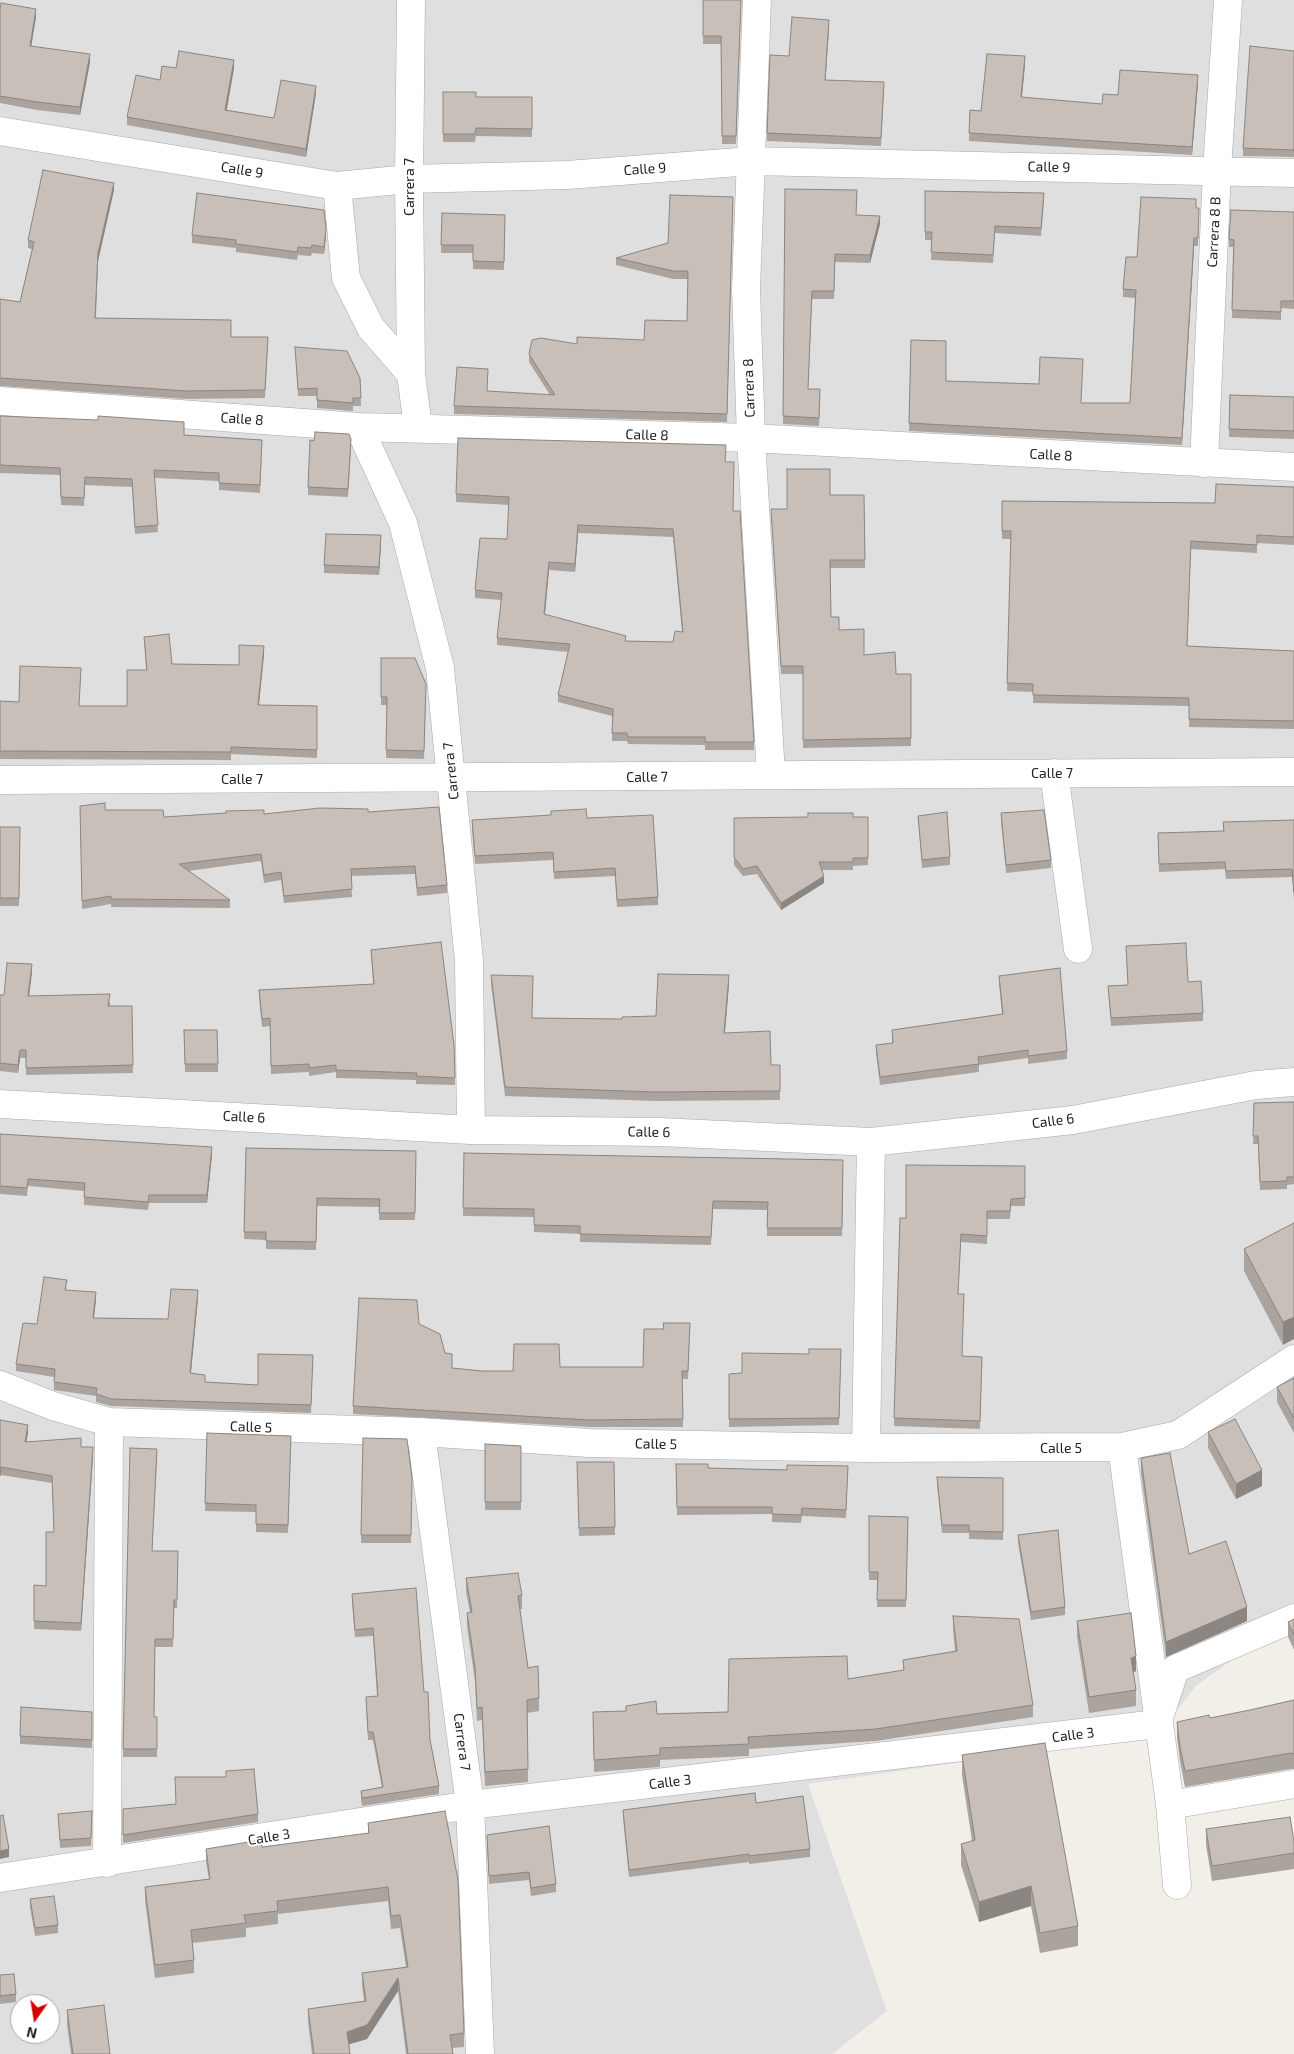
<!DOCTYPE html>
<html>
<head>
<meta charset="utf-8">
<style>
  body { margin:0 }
  #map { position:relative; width:1294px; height:2054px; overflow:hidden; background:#f2efe9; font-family:"Exo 2",sans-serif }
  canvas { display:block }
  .north { position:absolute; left:10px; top:1994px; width:50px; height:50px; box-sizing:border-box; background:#fff; border:1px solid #a7a7a7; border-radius:50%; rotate:193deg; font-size:14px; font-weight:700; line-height:20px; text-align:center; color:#222 }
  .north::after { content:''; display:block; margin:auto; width:18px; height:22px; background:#d40000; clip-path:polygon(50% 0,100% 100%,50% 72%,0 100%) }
</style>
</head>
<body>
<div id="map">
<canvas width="1294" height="2054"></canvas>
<div class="north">N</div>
</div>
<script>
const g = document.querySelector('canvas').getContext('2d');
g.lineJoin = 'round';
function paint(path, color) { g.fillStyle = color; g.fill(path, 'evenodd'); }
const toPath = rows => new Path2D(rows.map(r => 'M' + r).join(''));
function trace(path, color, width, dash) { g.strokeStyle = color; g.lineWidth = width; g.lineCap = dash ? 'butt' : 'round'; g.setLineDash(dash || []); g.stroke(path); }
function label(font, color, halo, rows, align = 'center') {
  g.font = font + ' "Exo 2",sans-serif'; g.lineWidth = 4; g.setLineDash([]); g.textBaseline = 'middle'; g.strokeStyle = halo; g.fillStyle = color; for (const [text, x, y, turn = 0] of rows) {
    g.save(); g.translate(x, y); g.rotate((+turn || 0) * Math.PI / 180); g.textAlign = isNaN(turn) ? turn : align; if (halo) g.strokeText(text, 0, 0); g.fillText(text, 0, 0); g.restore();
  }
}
paint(toPath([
  [0,0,1294,0,1294,1625,1258,1641,1196,1686,1158,1734,808,1784,887,2011,832,2054,0,2054],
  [20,2004,50,2004,50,2034,20,2034]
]), '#e0dfdf');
const minor = toPath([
  [411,0,409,179,411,374,418,427],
  [757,0,746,289,751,438,771,775],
  [0,131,337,186,409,179,567,175,752,161,1294,173],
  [337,186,346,278,371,328,411,374],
  [0,401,359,427,751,438,1294,467],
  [359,427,403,523,440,668,469,961,471,1130],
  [1204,463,1217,170,1228,0],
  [1054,773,1078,949],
  [0,780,1294,772],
  [0,1104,471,1130,660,1132,871,1142,1073,1120,1256,1085,1294,1082],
  [0,1385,53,1406,109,1422,421,1432,589,1443,866,1448,1122,1447,1178,1435,1294,1359],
  [421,1432,470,1805,480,2054],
  [1122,1447,1170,1805,1177,1885],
  [866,1448,871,1142],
  [1170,1805,1294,1784],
  [107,1863,109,1422],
  [0,1878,470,1805,1157,1724,1175,1669,1294,1618]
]);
trace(minor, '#a9a9a9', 29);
trace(minor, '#fff', 28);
paint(toPath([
  [703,0,741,0,736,144,722,144,721,44,703,44],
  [0,11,36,17,31,46,90,62,80,115,37,110,0,103],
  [829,28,825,80,884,90,881,146,767,141,767,133,789,56],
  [1294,51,1294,157,1243,156,1243,148],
  [1025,64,1022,97,1102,104,1118,95,1198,83,1192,155,969,141,970,110,981,111],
  [176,68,234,68,227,110,274,118,316,93,306,157,127,125,127,117,160,80],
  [443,92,476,97,532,97,532,137,476,136,475,142,443,142],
  [785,189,880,224,870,263,835,262,834,299,812,299,808,389,820,397,819,426,783,424],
  [114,190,98,261,96,318,231,337,268,345,265,398,186,399,0,386,0,299,20,302,32,249,28,248,28,240],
  [925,191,1044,201,1041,236,995,233,993,263,931,260,932,240,925,240],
  [733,197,727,422,454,414,454,406,488,391,550,395,529,362,529,354,644,340,687,321,688,279,673,279,616,265,616,258,668,243],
  [1196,208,1199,208,1198,246,1194,246,1182,445,909,431,911,340,946,381,1081,403,1130,403,1135,298,1123,297,1123,289,1137,257],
  [1294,212,1294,309,1281,308,1281,320,1232,318,1233,247,1229,247,1229,239],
  [442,213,505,215,504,270,473,269,473,253,441,253],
  [192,235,326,236,324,254,312,253,311,256,298,255,297,260,236,252,236,248,192,243],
  [295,347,360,378,361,406,353,406,353,411,317,408,317,396,298,396],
  [1230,395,1294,397,1294,439,1229,437],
  [0,416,184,435,262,447,260,493,219,490,219,481,154,478,158,532,135,534,132,487,85,485,84,506,61,505,60,475,0,473],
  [351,447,348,497,308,495,308,487],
  [725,462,733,511,754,742,754,750,705,750,705,745,628,744,627,741,612,741,612,716,558,702,558,695,568,652,497,645,497,638,501,600,475,598,475,590,507,539,509,505,456,502,456,494],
  [578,533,673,537,682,632,673,642,626,641,545,615,549,570,575,572],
  [1294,487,1294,545,1257,543,1257,553,1191,549,1187,646,1294,651,1294,729,1189,727,1189,706,1033,703,1033,692,1007,691,1011,539,1002,539,1002,501,1215,503],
  [830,495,864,495,865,568,830,568,831,617,839,630,864,655,896,674,911,674,911,746,803,748,803,674,781,674,771,509,787,509],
  [381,543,379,575,324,573,324,565],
  [144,637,172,664,239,665,264,654,259,705,317,706,317,758,231,754,231,760,0,759,0,701,80,706,127,706,146,670],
  [381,658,426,684,424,759,386,758,387,705,381,705],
  [80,806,105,810,164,817,368,812,447,885,447,893,417,896,415,874,351,876,352,897,284,903,281,880,264,883,261,861,188,871,230,900,230,908,111,907,111,904,82,909],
  [1001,813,1051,860,1051,868,1006,873,1001,821],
  [918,816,950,857,950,865,922,868],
  [853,817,868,858,868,865,853,866,853,870,822,870,824,883,781,910,757,874,743,876,734,865,734,818],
  [587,818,658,897,658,905,617,907,615,876,554,879,553,860,475,864,472,828,472,820],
  [1294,820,1294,900,1292,877,1226,879,1225,869,1159,872,1158,833,1223,831,1223,822],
  [0,827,20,827,19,906,0,906],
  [1126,946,1188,982,1203,1013,1203,1021,1111,1026,1108,986,1128,985],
  [371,950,454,1045,455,1085,416,1084,416,1080,336,1078,336,1072,309,1076,309,1072,271,1074,270,1026,262,1027,259,998,259,990,373,984],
  [32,972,29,996,110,1002,110,1006,132,1006,133,1073,26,1075,26,1058,20,1058,18,1073,0,1071,0,995,4,995],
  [491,975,532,1018,622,1019,656,1016,729,984,725,1033,771,1065,780,1065,780,1100,657,1101,505,1096,491,984],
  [999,976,1067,1051,1067,1059,1028,1064,1028,1058,979,1065,979,1072,880,1085,876,1053,876,1045,892,1043,892,1030,1002,1014,999,984],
  [184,1030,218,1064,218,1072,185,1072],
  [1294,1102,1294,1184,1287,1185,1287,1189,1260,1190,1258,1144,1253,1144,1254,1103],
  [0,1134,212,1155,207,1203,149,1203,148,1210,84,1205,84,1191,28,1186,27,1196,0,1194],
  [246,1148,416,1151,415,1220,379,1220,379,1207,317,1206,316,1250,266,1249,266,1240,244,1239],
  [464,1153,843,1160,842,1236,767,1236,767,1210,713,1209,711,1245,580,1242,580,1234,534,1232,534,1217,463,1216],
  [1025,1166,1025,1206,1011,1206,1010,1219,987,1219,987,1244,961,1242,958,1294,962,1356,982,1357,980,1429,894,1426,900,1218,906,1218],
  [1294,1223,1283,1345,1244,1271,1244,1249],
  [67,1287,66,1290,96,1300,94,1318,168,1319,198,1298,191,1374,205,1382,258,1385,313,1355,311,1413,111,1406,96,1402,96,1396,54,1390,54,1377,16,1371,16,1364,37,1324],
  [663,1323,690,1323,688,1379,682,1379,683,1427,590,1427,353,1414,353,1406,419,1324,445,1353,452,1368,482,1371,513,1371,560,1367,643,1367,663,1329],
  [841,1349,839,1425,729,1427,729,1374,742,1373,809,1354],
  [1294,1378,1294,1433,1277,1402,1277,1387],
  [0,1420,28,1433,26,1442,81,1447,93,1455,81,1631,34,1629,34,1585,46,1586,54,1532,52,1483,1,1475],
  [1208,1432,1262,1486,1236,1499,1208,1448],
  [207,1433,291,1436,288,1533,256,1532,256,1512,205,1511],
  [363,1438,412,1478,411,1543,361,1543],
  [485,1444,521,1446,521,1510,485,1510],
  [130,1448,157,1457,152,1551,178,1551,177,1608,174,1608,173,1647,155,1647,154,1717,157,1717,157,1757,123,1757],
  [1141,1458,1189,1554,1247,1621,1166,1657,1141,1473],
  [577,1462,614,1462,615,1535,579,1536],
  [676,1464,708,1468,787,1470,848,1466,846,1518,802,1516,801,1523,772,1522,772,1514,677,1515],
  [937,1477,1003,1478,1003,1540,969,1539,969,1533,942,1533,937,1485],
  [869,1516,908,1517,906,1607,877,1607,878,1580,869,1580],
  [1018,1535,1065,1607,1065,1615,1031,1620,1018,1543],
  [466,1578,522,1595,522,1609,520,1609,528,1668,539,1698,539,1711,527,1713,528,1782,485,1786,482,1720,477,1721,475,1681,467,1626,467,1613,470,1612,466,1592],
  [352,1594,424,1692,430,1740,439,1786,439,1794,362,1806,361,1799,361,1791,382,1788,373,1740,368,1740,366,1704,366,1697,377,1696,373,1636,355,1637,352,1602],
  [953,1616,1033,1705,1033,1717,876,1741,749,1749,749,1756,660,1760,660,1767,594,1772,593,1712,657,1714,728,1712,848,1679,903,1670,903,1660,955,1651,953,1628],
  [1294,1619,1294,1650,1288,1637,1288,1622],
  [1077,1621,1136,1671,1133,1673,1136,1690,1136,1706,1089,1713,1077,1637],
  [1294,1700,1294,1769,1291,1769,1185,1787,1180,1762,1177,1738,1177,1722,1210,1718,1250,1710],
  [92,1712,92,1748,20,1744,20,1736],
  [962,1755,1078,1926,1078,1946,1040,1953,1031,1906,979,1922,961,1865,961,1844,972,1841,962,1775],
  [226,1771,258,1814,258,1822,123,1843,123,1809,176,1805,226,1777],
  [756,1803,810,1849,810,1857,749,1864,749,1862,629,1877,623,1818,623,1810],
  [92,1811,91,1846,60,1848,58,1814],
  [368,1823,464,2033,464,2047,452,2048,453,2054,406,2054,398,1991,367,2039,349,2044,350,2054,312,2054,308,2022,308,2009,364,2001,362,1986,362,1973,406,1967,400,1928,391,1929,388,1901,278,1914,278,1924,246,1928,246,1937,192,1943,194,1960,194,1973,155,1978,145,1900,145,1887,209,1879,206,1862,206,1849,262,1847,368,1833],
  [1206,1829,1294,1842,1294,1869,1212,1881,1206,1845],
  [487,1843,556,1884,556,1892,531,1896,529,1880,489,1884],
  [30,1899,58,1925,58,1933,35,1936,30,1907],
  [0,1975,16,1994,16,2002,0,2004],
  [67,2010,110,2054,71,2054,67,2025]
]), '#aba49e');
paint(toPath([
  [36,9,36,17,30,54,30,46],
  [829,20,829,28,825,88,825,80],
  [90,54,90,62,80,115,80,107],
  [1025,56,1025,64,1021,105,1021,97],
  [234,60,234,68,225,118,225,110],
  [1198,75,1198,83,1192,155,1192,147],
  [316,86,316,93,306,157,306,149],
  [114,183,114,190,98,261,95,325,98,253],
  [880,216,880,224,870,263,870,255],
  [326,228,326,236,324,254,324,247],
  [1194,238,1194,246,1182,445,1182,438],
  [578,525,578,533,575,572,575,564],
  [381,535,381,543,379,575,379,567],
  [549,562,549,570,544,622,544,614],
  [264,646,264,654,258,713,258,705],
  [824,876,824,883,781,910,781,903],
  [32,964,32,972,28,1004,28,996],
  [729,975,729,984,724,1042,724,1033],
  [20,1050,20,1058,18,1073,18,1065],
  [212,1147,212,1155,207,1203,207,1195],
  [198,1290,198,1298,190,1381,190,1373],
  [96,1292,96,1300,93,1325,93,1318],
  [1294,1317,1294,1339,1283,1345,1283,1322],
  [28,1425,28,1433,25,1450,25,1442],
  [93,1447,93,1455,81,1631,81,1623],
  [1262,1470,1262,1486,1236,1499,1236,1484],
  [1247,1607,1247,1621,1166,1657,1166,1642],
  [1136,1656,1136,1671,1131,1673,1131,1658],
  [9,1849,9,1857,0,1859,0,1851],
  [1031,1886,1031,1906,979,1922,979,1902],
  [398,1978,398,1991,367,2039,347,2045,347,2032]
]), '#8b8681');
const building = toPath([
  [703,0,741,0,736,136,722,136,721,36,703,36,703,0],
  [1,3,36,9,30,46,90,54,80,107,37,102,0,96,0,11,1,3],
  [792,17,829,20,825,80,884,82,881,138,767,133,770,55,789,56,792,17],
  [1250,46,1294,51,1294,150,1243,148,1250,46],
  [179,51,234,60,225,110,274,118,281,80,316,86,306,149,127,117,136,75,160,80,162,66,176,68,179,51],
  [987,54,1025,56,1021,97,1102,104,1103,94,1118,95,1120,70,1198,75,1192,147,969,133,970,110,981,111,987,54],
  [443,92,476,92,476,97,532,97,532,129,476,128,475,134,443,134,443,92],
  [43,170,114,183,98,253,95,318,231,320,231,337,268,337,265,390,186,391,0,378,0,299,20,302,34,242,28,240,43,170],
  [785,189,857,190,856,215,880,216,870,255,835,254,834,291,812,291,808,389,820,389,819,418,783,416,785,189],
  [925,191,1044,193,1041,228,995,226,993,255,931,252,932,232,925,232,925,191],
  [197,193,324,210,326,228,324,247,312,245,311,248,298,247,297,252,236,244,236,240,192,235,197,193],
  [670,195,733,197,727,414,454,406,457,367,488,369,487,391,555,395,529,354,532,340,541,338,577,344,577,337,644,340,645,320,687,321,688,271,673,271,616,258,668,243,670,195],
  [1141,197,1196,199,1196,208,1199,208,1198,238,1194,238,1182,438,909,423,911,340,946,341,946,381,1039,384,1040,357,1083,359,1081,403,1130,403,1136,290,1123,289,1126,257,1137,257,1141,197],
  [1231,210,1294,212,1294,301,1281,301,1281,312,1232,310,1234,240,1229,239,1231,210],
  [442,213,505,215,504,262,473,261,473,245,441,245,442,213],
  [295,347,347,351,360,378,361,398,353,398,353,403,317,400,317,388,298,389,295,347],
  [1230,395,1294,397,1294,431,1229,429,1230,395],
  [0,416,98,420,98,416,184,422,184,435,262,440,260,485,219,483,219,473,154,470,158,525,135,527,132,479,85,477,84,498,61,497,60,468,0,465,0,416],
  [315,432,349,434,351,439,348,489,308,487,310,440,314,441,315,432],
  [458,438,726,445,725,462,734,462,733,511,740,511,754,742,705,742,705,737,628,737,627,733,612,733,613,709,558,695,570,644,497,638,502,593,475,590,480,538,507,539,509,497,456,494,458,438],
  [578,525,673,529,683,632,675,631,673,642,625,641,626,636,544,614,549,562,575,564,578,525],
  [787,469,830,469,830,495,864,495,865,560,830,560,831,617,839,617,839,630,864,629,864,655,895,652,896,674,911,674,911,738,803,740,803,666,781,666,771,509,787,509,787,469],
  [1216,484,1294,487,1294,537,1257,535,1257,545,1191,541,1187,646,1294,651,1294,721,1189,719,1189,698,1033,695,1033,684,1007,683,1011,531,1002,531,1002,501,1215,503,1216,484],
  [326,534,381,535,379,567,324,565,326,534],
  [169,634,172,664,239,665,239,645,264,646,258,705,317,706,317,750,231,747,231,752,0,751,0,701,19,702,20,666,81,668,79,706,127,706,127,670,147,670,144,637,169,634],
  [381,658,415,658,426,684,424,751,386,750,387,697,381,697,381,658],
  [105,803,105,810,163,810,164,817,226,813,226,811,264,810,264,814,320,808,368,809,368,812,439,807,447,885,417,888,415,866,351,869,352,889,284,896,281,872,264,875,261,854,179,864,230,900,111,899,111,896,82,901,80,806,105,803],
  [586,809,587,818,653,815,658,897,617,900,615,868,554,872,553,852,475,856,472,820,551,815,551,811,586,809],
  [1044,810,1051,860,1006,865,1001,813,1044,810],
  [947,812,950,857,922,860,918,816,947,812],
  [808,813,853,813,853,817,868,817,868,858,853,858,853,862,819,862,824,876,781,903,757,866,743,869,734,857,734,818,808,817,808,813],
  [1294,820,1294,892,1292,869,1226,871,1225,862,1159,864,1158,833,1224,831,1223,822,1294,820],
  [0,827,20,827,19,898,0,898,0,827],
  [441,942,454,1045,455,1078,416,1076,417,1073,336,1070,336,1065,309,1068,309,1064,271,1066,270,1018,262,1019,259,990,374,984,371,950,441,942],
  [1186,943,1188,982,1201,981,1203,1013,1111,1018,1108,986,1128,985,1126,946,1186,943],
  [7,963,32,964,28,996,110,994,108,1006,132,1006,133,1065,26,1068,26,1050,20,1050,18,1065,0,1063,0,995,4,995,7,963],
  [1060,968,1067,1051,1028,1056,1028,1050,978,1057,979,1064,880,1077,876,1045,893,1043,892,1030,1003,1014,999,976,1060,968],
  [658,974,729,975,724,1033,770,1031,771,1065,780,1065,780,1091,657,1092,505,1087,491,975,533,976,532,1018,622,1019,622,1017,656,1016,658,974],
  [184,1030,217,1030,218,1064,185,1064,184,1030],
  [1294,1102,1294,1177,1287,1177,1287,1181,1260,1182,1258,1136,1253,1136,1254,1103,1294,1102],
  [0,1134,212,1147,207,1195,149,1195,148,1202,84,1197,85,1183,28,1179,27,1188,0,1186,0,1134],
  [246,1148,416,1151,415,1213,379,1213,380,1199,317,1198,316,1242,266,1241,266,1232,244,1232,246,1148],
  [464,1153,843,1160,842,1228,767,1228,768,1202,713,1201,711,1237,580,1234,580,1226,534,1225,534,1209,463,1208,464,1153],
  [906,1165,1025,1166,1025,1198,1011,1199,1010,1211,987,1211,987,1236,961,1234,958,1294,964,1294,962,1356,982,1357,980,1421,894,1418,900,1218,906,1218,906,1165],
  [1294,1223,1294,1317,1283,1322,1244,1249,1294,1223],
  [44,1277,67,1280,65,1290,96,1292,93,1318,168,1319,171,1289,198,1290,190,1373,205,1375,205,1382,258,1385,258,1354,313,1355,311,1405,111,1399,96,1394,97,1388,54,1382,55,1369,16,1364,23,1323,37,1324,44,1277],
  [359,1298,417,1300,419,1324,440,1334,445,1353,452,1354,452,1368,482,1371,513,1371,514,1344,559,1344,560,1367,643,1367,644,1329,664,1329,663,1323,690,1323,688,1371,682,1371,683,1419,590,1420,353,1406,359,1298],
  [809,1349,841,1349,839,1418,729,1419,729,1374,742,1373,742,1353,809,1354,809,1349],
  [1294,1378,1294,1418,1277,1387,1294,1378],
  [1235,1419,1262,1470,1236,1484,1208,1432,1235,1419],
  [0,1420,28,1425,25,1442,81,1438,81,1447,93,1447,81,1623,34,1621,34,1585,46,1586,46,1532,54,1532,52,1476,1,1467,0,1476,0,1420],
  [207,1433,291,1436,288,1525,256,1524,256,1505,205,1503,207,1433],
  [363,1438,407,1439,412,1478,411,1535,361,1535,363,1438],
  [485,1444,521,1446,521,1502,485,1502,485,1444],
  [130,1448,157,1449,152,1551,178,1551,177,1600,174,1600,173,1639,155,1639,154,1717,157,1717,157,1749,123,1749,130,1448],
  [1170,1453,1189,1554,1226,1541,1247,1607,1166,1642,1141,1458,1170,1453],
  [577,1462,614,1462,615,1527,579,1528,577,1462],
  [676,1464,708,1464,708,1468,787,1470,787,1465,848,1466,846,1510,802,1508,801,1515,772,1514,772,1507,677,1507,676,1464],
  [937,1477,1003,1478,1003,1532,969,1531,969,1525,942,1525,937,1477],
  [869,1516,908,1517,906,1600,877,1600,878,1572,869,1572,869,1516],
  [1058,1530,1065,1607,1031,1612,1018,1535,1058,1530],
  [518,1573,522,1595,518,1596,528,1668,538,1666,539,1698,527,1700,528,1769,485,1772,482,1707,477,1708,475,1667,467,1613,472,1612,466,1578,518,1573],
  [416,1588,424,1692,428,1692,430,1740,439,1786,362,1798,361,1791,383,1787,373,1732,368,1732,366,1697,378,1696,373,1628,355,1630,352,1594,416,1588],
  [1131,1613,1136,1656,1131,1658,1136,1690,1089,1697,1077,1621,1131,1613],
  [953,1616,1019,1619,1033,1705,876,1729,748,1737,749,1744,660,1748,660,1755,594,1760,593,1712,626,1711,626,1706,656,1701,657,1714,728,1712,729,1659,847,1656,848,1679,904,1670,903,1660,957,1651,953,1616],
  [1294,1619,1294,1635,1288,1622,1294,1619],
  [1294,1700,1294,1754,1291,1753,1185,1771,1180,1747,1177,1722,1209,1715,1210,1718,1250,1710,1294,1700],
  [21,1707,92,1712,92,1740,20,1736,21,1707],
  [1045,1743,1078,1926,1040,1933,1031,1886,979,1902,961,1844,975,1840,962,1755,1045,1743],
  [254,1769,258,1814,123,1835,123,1809,176,1804,175,1777,226,1777,226,1771,254,1769],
  [755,1793,756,1803,803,1796,810,1849,749,1856,749,1854,629,1870,623,1810,755,1793],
  [92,1811,91,1838,60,1840,58,1814,92,1811],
  [445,1811,458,1880,464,2033,450,2035,453,2054,408,2054,398,1978,367,2025,347,2032,350,2054,314,2054,308,2009,366,2001,362,1973,408,1967,400,1915,391,1916,388,1887,277,1901,278,1911,244,1915,246,1923,191,1930,194,1960,155,1965,145,1887,210,1879,206,1849,261,1840,262,1847,369,1833,368,1823,445,1811],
  [3,1815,9,1849,0,1851,0,1816,3,1815],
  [1290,1817,1294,1842,1294,1853,1212,1866,1206,1829,1290,1817],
  [549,1826,556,1884,531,1888,529,1872,489,1876,487,1835,549,1826],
  [54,1896,58,1925,35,1928,30,1899,54,1896],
  [14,1974,16,1994,0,1996,0,1975,14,1974],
  [104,2005,110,2054,73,2054,67,2010,104,2005]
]);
paint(building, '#c7bfb8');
trace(building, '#8b8681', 1);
label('14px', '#222', '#fff', [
  ["Calle 9",1049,167,1],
  ["Calle 9",645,169,-4],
  ["Calle 9",242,170,9],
  ["Carrera 7",409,187,-90],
  ["Carrera 8 B",1214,232,-87],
  ["Carrera 8",749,388,-92],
  ["Calle 8",242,419,4],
  ["Calle 8",647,435,2],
  ["Calle 8",1051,455,3],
  ["Carrera 7",451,771,-96],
  ["Calle 7",1052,773],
  ["Calle 7",647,777,-1],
  ["Calle 7",242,779],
  ["Calle 6",244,1117,3],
  ["Calle 6",1053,1121,-7],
  ["Calle 6",649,1132,1],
  ["Calle 5",251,1427,2],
  ["Calle 5",656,1444,1],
  ["Calle 5",1061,1448],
  ["Calle 3",1073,1735,-7],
  ["Carrera 7",462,1742,83],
  ["Calle 3",670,1782,-7],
  ["Calle 3",269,1837,-9]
]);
</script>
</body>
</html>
